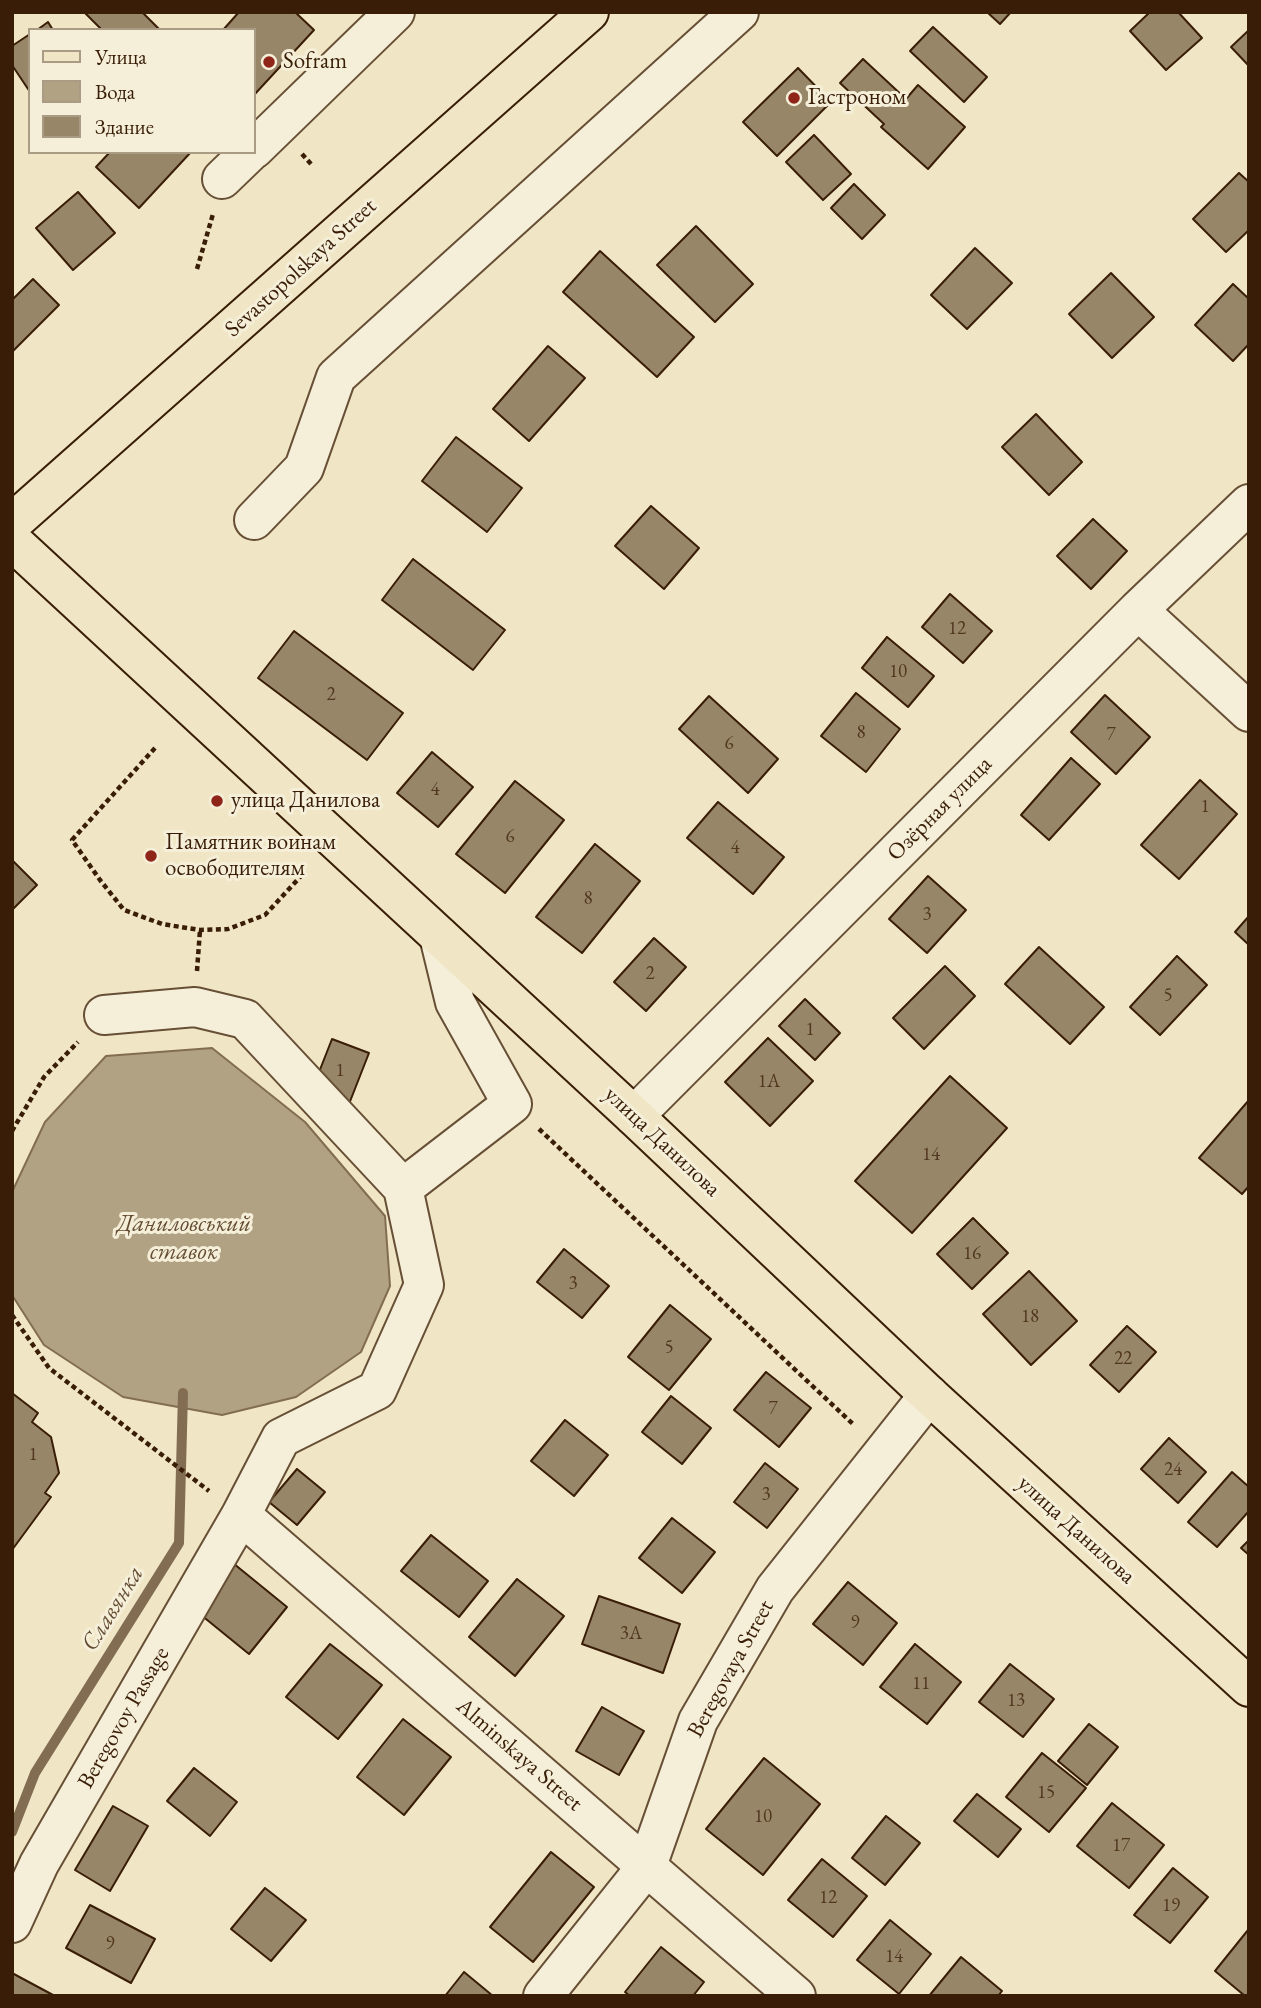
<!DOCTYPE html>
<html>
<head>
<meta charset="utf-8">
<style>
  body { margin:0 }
  #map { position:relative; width:1261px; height:2008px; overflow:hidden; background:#f0e6c5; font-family:"EB Garamond",serif }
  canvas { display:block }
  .frame { position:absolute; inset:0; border:14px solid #391d06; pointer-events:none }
  .legend { position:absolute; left:28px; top:28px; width:228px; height:126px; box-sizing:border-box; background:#f5efd9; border:2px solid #aa9b85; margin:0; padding:9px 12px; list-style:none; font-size:21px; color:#391d06 }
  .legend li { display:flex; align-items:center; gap:14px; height:35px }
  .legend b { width:35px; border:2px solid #aa9b85 }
</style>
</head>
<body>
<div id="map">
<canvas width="1261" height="2008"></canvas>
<div class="frame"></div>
<ul class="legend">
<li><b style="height:9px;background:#f0e6c5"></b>Улица</li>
<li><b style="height:19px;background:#b2a284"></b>Вода</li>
<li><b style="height:19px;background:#988669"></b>Здание</li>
</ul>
</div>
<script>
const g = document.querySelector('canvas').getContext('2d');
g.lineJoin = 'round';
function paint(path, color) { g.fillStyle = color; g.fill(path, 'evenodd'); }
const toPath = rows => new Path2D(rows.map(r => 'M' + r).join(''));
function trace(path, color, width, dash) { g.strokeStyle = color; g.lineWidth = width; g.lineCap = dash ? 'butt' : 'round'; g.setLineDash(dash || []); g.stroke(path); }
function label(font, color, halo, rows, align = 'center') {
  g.font = font + ' "EB Garamond",serif'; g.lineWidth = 6; g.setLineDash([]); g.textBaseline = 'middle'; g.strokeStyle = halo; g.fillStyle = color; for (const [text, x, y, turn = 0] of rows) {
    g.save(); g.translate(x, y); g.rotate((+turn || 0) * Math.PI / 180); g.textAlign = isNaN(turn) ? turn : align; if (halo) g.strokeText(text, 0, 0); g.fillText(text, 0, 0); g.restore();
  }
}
const water = toPath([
  [212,1048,305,1122,385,1216,390,1286,361,1352,296,1397,222,1415,123,1397,44,1345,12,1295,12,1192,45,1122,106,1056,212,1048]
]);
paint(water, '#b2a284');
trace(water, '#826d52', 2);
trace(toPath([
  [12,1832,35,1773,179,1543,183,1393]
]), '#826d52', 10);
const building = toPath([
  [84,12,142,12,160,30,102,30,84,12],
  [239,12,295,12,314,30,254,95,254,30,223,30,239,12],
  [987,12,1011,12,1000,24,987,12],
  [1150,12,1178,12,1202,38,1166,70,1130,31,1150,12],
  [48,22,53,30,37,30,48,22],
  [933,27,987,77,964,102,910,51,933,27],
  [1249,30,1249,66,1231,47,1249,30],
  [30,34,30,92,12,65,12,46,30,34],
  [863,59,906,99,918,85,965,127,928,169,881,127,884,124,840,83,863,59],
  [798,68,831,102,777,156,743,122,798,68],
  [814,135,851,174,823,200,786,162,814,135],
  [110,152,191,152,139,208,96,167,110,152],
  [1239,173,1249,182,1249,230,1226,252,1193,219,1239,173],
  [854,184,885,215,862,239,831,208,854,184],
  [78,192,115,233,73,270,36,228,78,192],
  [696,226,753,284,715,322,657,265,696,226],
  [975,248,1012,283,967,329,931,295,975,248],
  [600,251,694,337,657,377,563,292,600,251],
  [1111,273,1154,317,1112,358,1069,314,1111,273],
  [33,279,59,305,12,352,12,300,33,279],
  [1233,284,1249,299,1249,344,1233,361,1195,325,1233,284],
  [548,346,585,378,529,441,493,409,548,346],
  [1036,414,1082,462,1049,495,1002,447,1036,414],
  [456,437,522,488,487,532,422,481,456,437],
  [651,506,699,548,664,589,615,546,651,506],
  [1093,519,1127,551,1091,589,1057,556,1093,519],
  [413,559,505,630,473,670,382,600,413,559],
  [950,594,992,631,963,663,922,627,950,594],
  [294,631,403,713,367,760,258,678,294,631],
  [887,637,934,676,908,707,862,668,887,637],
  [856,693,900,729,866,772,821,736,856,693],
  [1105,695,1150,737,1116,774,1071,732,1105,695],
  [709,696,778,759,748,793,679,729,709,696],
  [432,752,473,787,438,827,397,793,432,752],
  [1071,758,1100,784,1049,840,1021,815,1071,758],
  [1200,780,1237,814,1179,879,1141,845,1200,780],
  [515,781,564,820,505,893,456,854,515,781],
  [718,802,784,857,753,894,687,838,718,802],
  [595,844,640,881,582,953,536,917,595,844],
  [12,860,37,885,12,910,12,860],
  [928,876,966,910,927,953,889,919,928,876],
  [1249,916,1249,945,1235,932,1249,916],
  [654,938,686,967,646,1011,614,982,654,938],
  [1039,947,1104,1007,1070,1044,1005,984,1039,947],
  [1177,956,1207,985,1160,1035,1130,1007,1177,956],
  [945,966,975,996,924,1049,893,1018,945,966],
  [805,999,840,1033,815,1060,779,1026,805,999],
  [768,1038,813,1081,770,1126,725,1082,768,1038],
  [332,1039,369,1053,349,1104,312,1090,332,1039],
  [950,1076,1007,1128,912,1233,855,1181,950,1076],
  [1249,1100,1249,1186,1242,1194,1199,1158,1249,1100],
  [973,1218,1008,1253,972,1289,937,1254,973,1218],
  [564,1249,609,1286,582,1318,537,1282,564,1249],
  [1029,1271,1077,1321,1031,1365,983,1314,1029,1271],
  [670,1305,711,1339,669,1390,628,1357,670,1305],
  [1127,1326,1156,1352,1119,1392,1090,1365,1127,1326],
  [766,1372,811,1408,779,1447,734,1410,766,1372],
  [12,1393,38,1413,32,1422,51,1437,59,1473,45,1493,51,1497,12,1550,12,1393],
  [671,1396,711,1428,682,1464,642,1432,671,1396],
  [565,1420,608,1455,574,1496,531,1461,565,1420],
  [1169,1438,1206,1472,1178,1503,1141,1469,1169,1438],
  [765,1463,798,1489,767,1528,734,1502,765,1463],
  [297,1469,325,1492,297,1525,269,1502,297,1469],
  [1232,1472,1249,1487,1249,1511,1217,1547,1188,1522,1232,1472],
  [672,1518,715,1552,682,1593,639,1558,672,1518],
  [431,1535,488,1581,459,1617,401,1571,431,1535],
  [1249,1540,1249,1555,1241,1548,1249,1540],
  [228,1559,287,1607,249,1654,190,1606,228,1559],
  [517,1579,564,1616,515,1676,469,1637,517,1579],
  [848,1582,897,1623,863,1665,813,1624,848,1582],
  [599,1596,680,1624,663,1673,582,1644,599,1596],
  [330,1644,382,1685,338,1739,286,1697,330,1644],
  [915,1644,961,1682,927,1724,880,1687,915,1644],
  [1010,1664,1054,1699,1023,1737,979,1702,1010,1664],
  [602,1707,644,1731,619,1775,576,1751,602,1707],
  [403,1719,451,1757,404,1815,357,1777,403,1719],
  [1089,1724,1118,1747,1087,1785,1058,1761,1089,1724],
  [1042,1753,1086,1788,1049,1832,1006,1797,1042,1753],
  [764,1758,820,1804,763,1875,706,1829,764,1758],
  [194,1768,237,1802,210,1836,167,1801,194,1768],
  [977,1794,1021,1829,998,1857,954,1821,977,1794],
  [1112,1803,1164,1845,1129,1888,1077,1846,1112,1803],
  [113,1806,148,1826,110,1891,75,1870,113,1806],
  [886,1816,920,1843,885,1885,852,1858,886,1816],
  [551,1852,594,1887,533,1962,490,1927,551,1852],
  [822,1859,867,1896,833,1937,788,1900,822,1859],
  [1173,1868,1208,1897,1170,1943,1134,1915,1173,1868],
  [265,1888,306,1920,271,1961,231,1929,265,1888],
  [90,1905,155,1939,131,1983,66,1948,90,1905],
  [890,1920,931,1954,899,1994,857,1960,890,1920],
  [1248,1930,1249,1996,1245,1996,1215,1971,1248,1930],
  [661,1947,704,1982,693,1996,630,1996,625,1992,661,1947],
  [961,1957,1002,1991,998,1996,929,1996,961,1957],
  [464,1972,493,1996,445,1996,464,1972],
  [12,1973,53,1995,53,1996,12,1996,12,1973]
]);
paint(building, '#988669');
trace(building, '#391d06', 2);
const minor = toPath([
  [254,149,395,12],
  [222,179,250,152],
  [254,520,304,468,336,377,739,12],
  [1138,610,1249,712],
  [104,1015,195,1007,245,1019,403,1188,512,1104,455,1002,439,936],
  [634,1116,1138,610,1249,504],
  [241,1515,796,1996],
  [12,1923,39,1864,241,1515,281,1438,377,1390,424,1285,403,1188],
  [543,1996,647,1866,698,1721,775,1589,929,1395]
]);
const major = toPath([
  [12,523,589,12],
  [12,541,634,1116,929,1395,1249,1687]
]);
trace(minor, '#674f36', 42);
trace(major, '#391d06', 42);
trace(toPath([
  [302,154,311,164],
  [197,269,213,214],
  [155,748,72,840,100,880,124,910,162,924,200,930,228,929,265,915,302,875],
  [197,971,200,930],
  [539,1129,854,1425],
  [12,1131,44,1077,78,1042],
  [12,1315,49,1368,209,1491]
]), '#391d06', 4.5, [5, 3.5]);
trace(minor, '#f5efd9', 38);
trace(major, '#f0e6c5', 38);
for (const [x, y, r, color] of [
  [269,62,7,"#8f2418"],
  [794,98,7,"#8f2418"],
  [217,801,7,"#8f2418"],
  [151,856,7,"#8f2418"]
]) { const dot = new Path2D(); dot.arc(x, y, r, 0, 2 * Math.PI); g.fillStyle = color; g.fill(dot); trace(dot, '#f5efd9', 2.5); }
label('19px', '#51371f', null, [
  ["12",957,629],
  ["10",898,672],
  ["2",331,695],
  ["8",861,733],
  ["7",1111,735],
  ["6",729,744],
  ["4",435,790],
  ["1",1205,807],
  ["6",510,837],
  ["4",735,848],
  ["8",588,899],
  ["3",927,915],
  ["2",650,974],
  ["5",1168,996],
  ["1",810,1030],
  ["1",340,1071],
  ["1А",769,1082],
  ["14",931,1155],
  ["16",972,1254],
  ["3",573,1284],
  ["18",1030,1317],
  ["5",669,1348],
  ["22",1123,1359],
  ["7",773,1409],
  ["1",33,1455],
  ["24",1173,1470],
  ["3",766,1495],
  ["9",855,1623],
  ["3А",631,1634],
  ["11",921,1684],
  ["13",1016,1701],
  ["15",1046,1793],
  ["10",763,1817],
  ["17",1121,1846],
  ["12",828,1898],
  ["19",1171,1906],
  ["9",110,1944],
  ["14",894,1957]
]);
label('23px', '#391d06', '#f5efd9', [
  ["Sofram",283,62],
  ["Гастроном",808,98],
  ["улица Данилова",231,801],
  ["Памятник воинам",165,843],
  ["освободителям",165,869]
], 'left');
label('23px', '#391d06', '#f5efd9', [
  ["Sevastopolskaya Street",301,268,-42],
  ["Озёрная улица",940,809,-45],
  ["улица Данилова",662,1142,43],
  ["улица Данилова",1076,1530,42],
  ["Beregovaya Street",731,1669,-61],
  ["Beregovoy Passage",124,1718,-60],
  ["Alminskaya Street",519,1755,41]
]);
label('italic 24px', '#634c32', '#f5efd9', [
  ["Даниловський",184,1224],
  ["ставок",184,1252],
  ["Славянка",113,1609,-58]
]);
</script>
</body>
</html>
